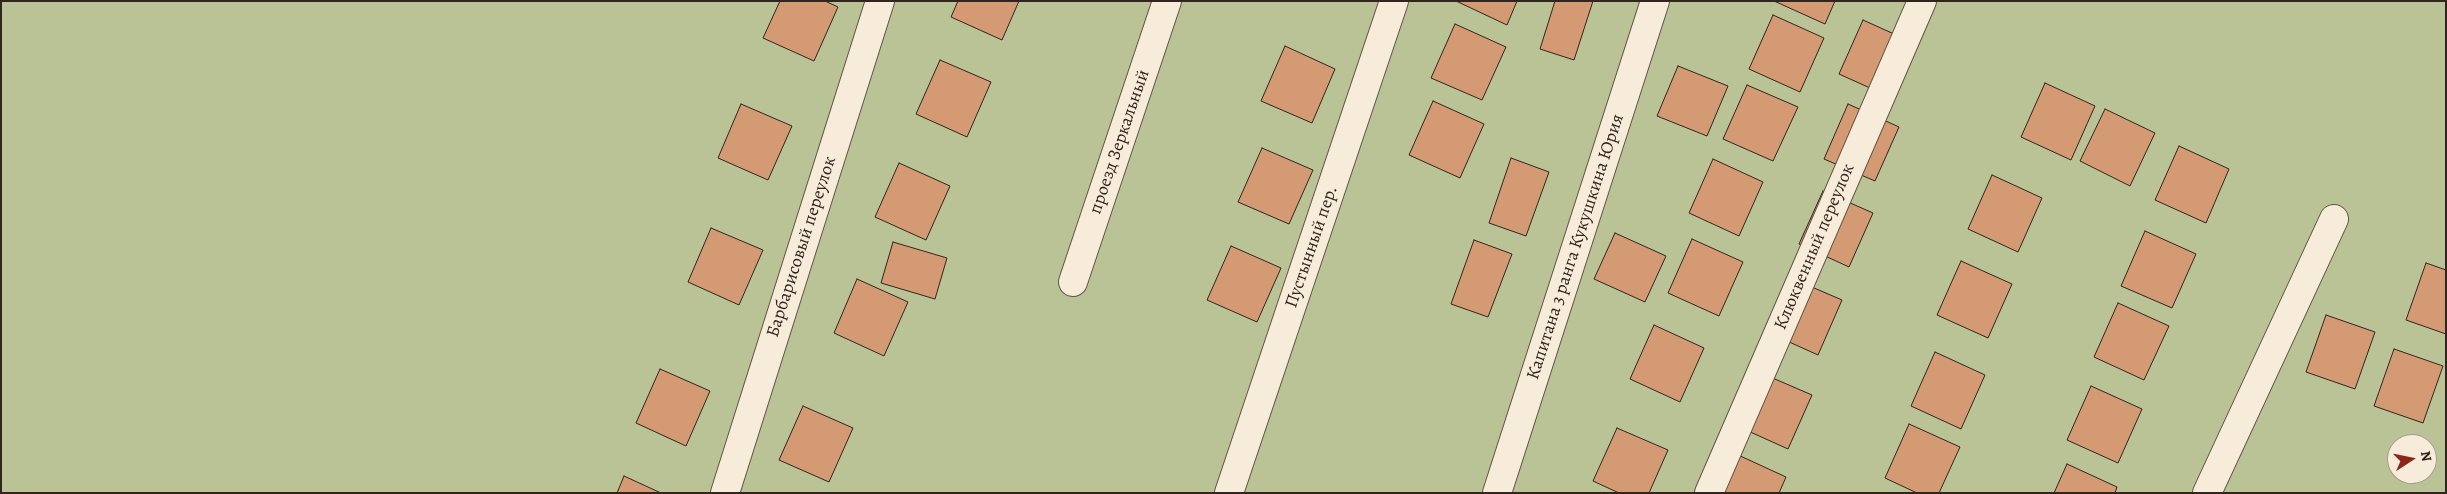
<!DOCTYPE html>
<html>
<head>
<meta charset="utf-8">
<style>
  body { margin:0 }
  #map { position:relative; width:2447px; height:494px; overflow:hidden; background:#f3e1c4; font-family:Alegreya,serif }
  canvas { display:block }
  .frame { position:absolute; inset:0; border:2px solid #32251e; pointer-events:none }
  .north { position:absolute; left:2387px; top:434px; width:50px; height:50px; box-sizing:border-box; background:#f7ecd9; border:1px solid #a89c8e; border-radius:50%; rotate:79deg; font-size:14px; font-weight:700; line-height:20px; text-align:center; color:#32251e }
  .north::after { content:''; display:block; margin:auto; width:18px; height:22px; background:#8f2418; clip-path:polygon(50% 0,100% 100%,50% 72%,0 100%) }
</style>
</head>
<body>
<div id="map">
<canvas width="2447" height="494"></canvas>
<div class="frame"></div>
<div class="north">N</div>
</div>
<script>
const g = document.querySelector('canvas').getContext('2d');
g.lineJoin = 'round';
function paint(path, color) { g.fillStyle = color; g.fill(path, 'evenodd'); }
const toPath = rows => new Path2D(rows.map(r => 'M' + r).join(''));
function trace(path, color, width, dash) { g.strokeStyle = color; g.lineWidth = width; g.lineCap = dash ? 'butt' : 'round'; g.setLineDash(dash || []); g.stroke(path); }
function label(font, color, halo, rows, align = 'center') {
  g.font = font + ' Alegreya,serif'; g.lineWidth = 4; g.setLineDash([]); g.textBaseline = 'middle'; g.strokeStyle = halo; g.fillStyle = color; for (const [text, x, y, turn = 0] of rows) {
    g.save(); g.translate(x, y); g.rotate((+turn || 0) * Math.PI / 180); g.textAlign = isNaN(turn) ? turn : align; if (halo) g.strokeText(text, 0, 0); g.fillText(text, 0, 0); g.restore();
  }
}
paint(toPath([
  [1,1,2446,1,2446,493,1,493],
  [2397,444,2427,444,2427,474,2397,474]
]), '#b9c395');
const building = toPath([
  [780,1,825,1,838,7,814,61,763,38,780,1],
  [958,1,1019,1,1002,40,951,17,958,1],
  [1456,1,1517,1,1507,25,1456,1],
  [1555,1,1593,1,1574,60,1540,49,1555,1],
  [1774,1,1835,1,1825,24,1774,1],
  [1773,15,1824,38,1800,92,1749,69,1773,15],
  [1863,20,1914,43,1890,97,1839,74,1863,20],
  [1455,24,1506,47,1482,100,1431,78,1455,24],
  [1285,46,1335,69,1312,123,1261,101,1285,46],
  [940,60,991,82,967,137,916,114,940,60],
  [1678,66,1728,86,1707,136,1657,116,1678,66],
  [2045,83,2095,106,2071,160,2021,137,2045,83],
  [1747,85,1798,107,1773,161,1723,139,1747,85],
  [1433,101,1484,124,1460,178,1409,155,1433,101],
  [741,104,792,126,768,180,718,158,741,104],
  [1848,104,1899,127,1875,181,1824,159,1848,104],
  [2105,109,2155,133,2130,186,2080,161,2105,109],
  [2179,146,2229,169,2206,223,2155,200,2179,146],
  [1262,148,1313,170,1289,224,1238,202,1262,148],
  [1511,158,1549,172,1526,236,1489,223,1511,158],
  [1713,159,1763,182,1739,236,1689,213,1713,159],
  [899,163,950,186,926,240,875,217,899,163],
  [1992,175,2042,198,2018,252,1968,229,1992,175],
  [1823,191,1873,213,1849,267,1799,244,1823,191],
  [711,228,763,250,739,305,688,282,711,228],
  [2145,231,2196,254,2172,308,2121,286,2145,231],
  [1615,233,1666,256,1645,302,1594,279,1615,233],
  [1692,239,1743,262,1719,316,1668,293,1692,239],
  [1474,240,1512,254,1488,317,1451,304,1474,240],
  [893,242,947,258,935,299,881,283,893,242],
  [1231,246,1281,268,1257,322,1207,300,1231,246],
  [1961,261,2012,284,1988,338,1937,315,1961,261],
  [2426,263,2446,270,2446,334,2406,320,2426,263],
  [1791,278,1842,300,1818,355,1767,332,1791,278],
  [857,279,908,302,884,356,834,333,857,279],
  [2118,303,2169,326,2144,380,2094,357,2118,303],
  [2326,315,2375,332,2355,389,2306,372,2326,315],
  [1654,325,1704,348,1680,402,1630,379,1654,325],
  [2394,349,2443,366,2423,423,2374,406,2394,349],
  [1935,352,1985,375,1961,429,1911,406,1935,352],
  [660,369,710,391,686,446,636,423,660,369],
  [1761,373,1812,395,1788,449,1737,426,1761,373],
  [2091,386,2142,409,2118,463,2067,440,2091,386],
  [803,406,853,428,829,482,779,460,803,406],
  [1909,424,1960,447,1939,493,1917,493,1885,478,1909,424],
  [1617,428,1668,450,1649,493,1619,493,1593,481,1617,428],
  [1736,454,1786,477,1779,493,1718,493,1736,454],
  [2067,464,2117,487,2115,493,2054,493,2067,464],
  [624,476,661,493,617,493,624,476]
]);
paint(building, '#d39a74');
trace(building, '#32251e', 1);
const street = toPath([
  [1073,282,1167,1],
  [725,493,880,1],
  [1229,493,1394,1],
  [1497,493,1655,1],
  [1709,493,1922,1],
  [2207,493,2334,219]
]);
trace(street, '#625448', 30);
trace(street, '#f7ecd9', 28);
label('18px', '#32251e', '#f7ecd9', [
  ["проезд Зеркальный",1120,142,-71],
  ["Барбарисовый переулок",802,247,-72],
  ["Пустынный пер.",1312,247,-71],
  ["Капитана 3 ранга Кукушкина Юрия",1576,247,-72],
  ["Клюквенный переулок",1815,247,-67]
]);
</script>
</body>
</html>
